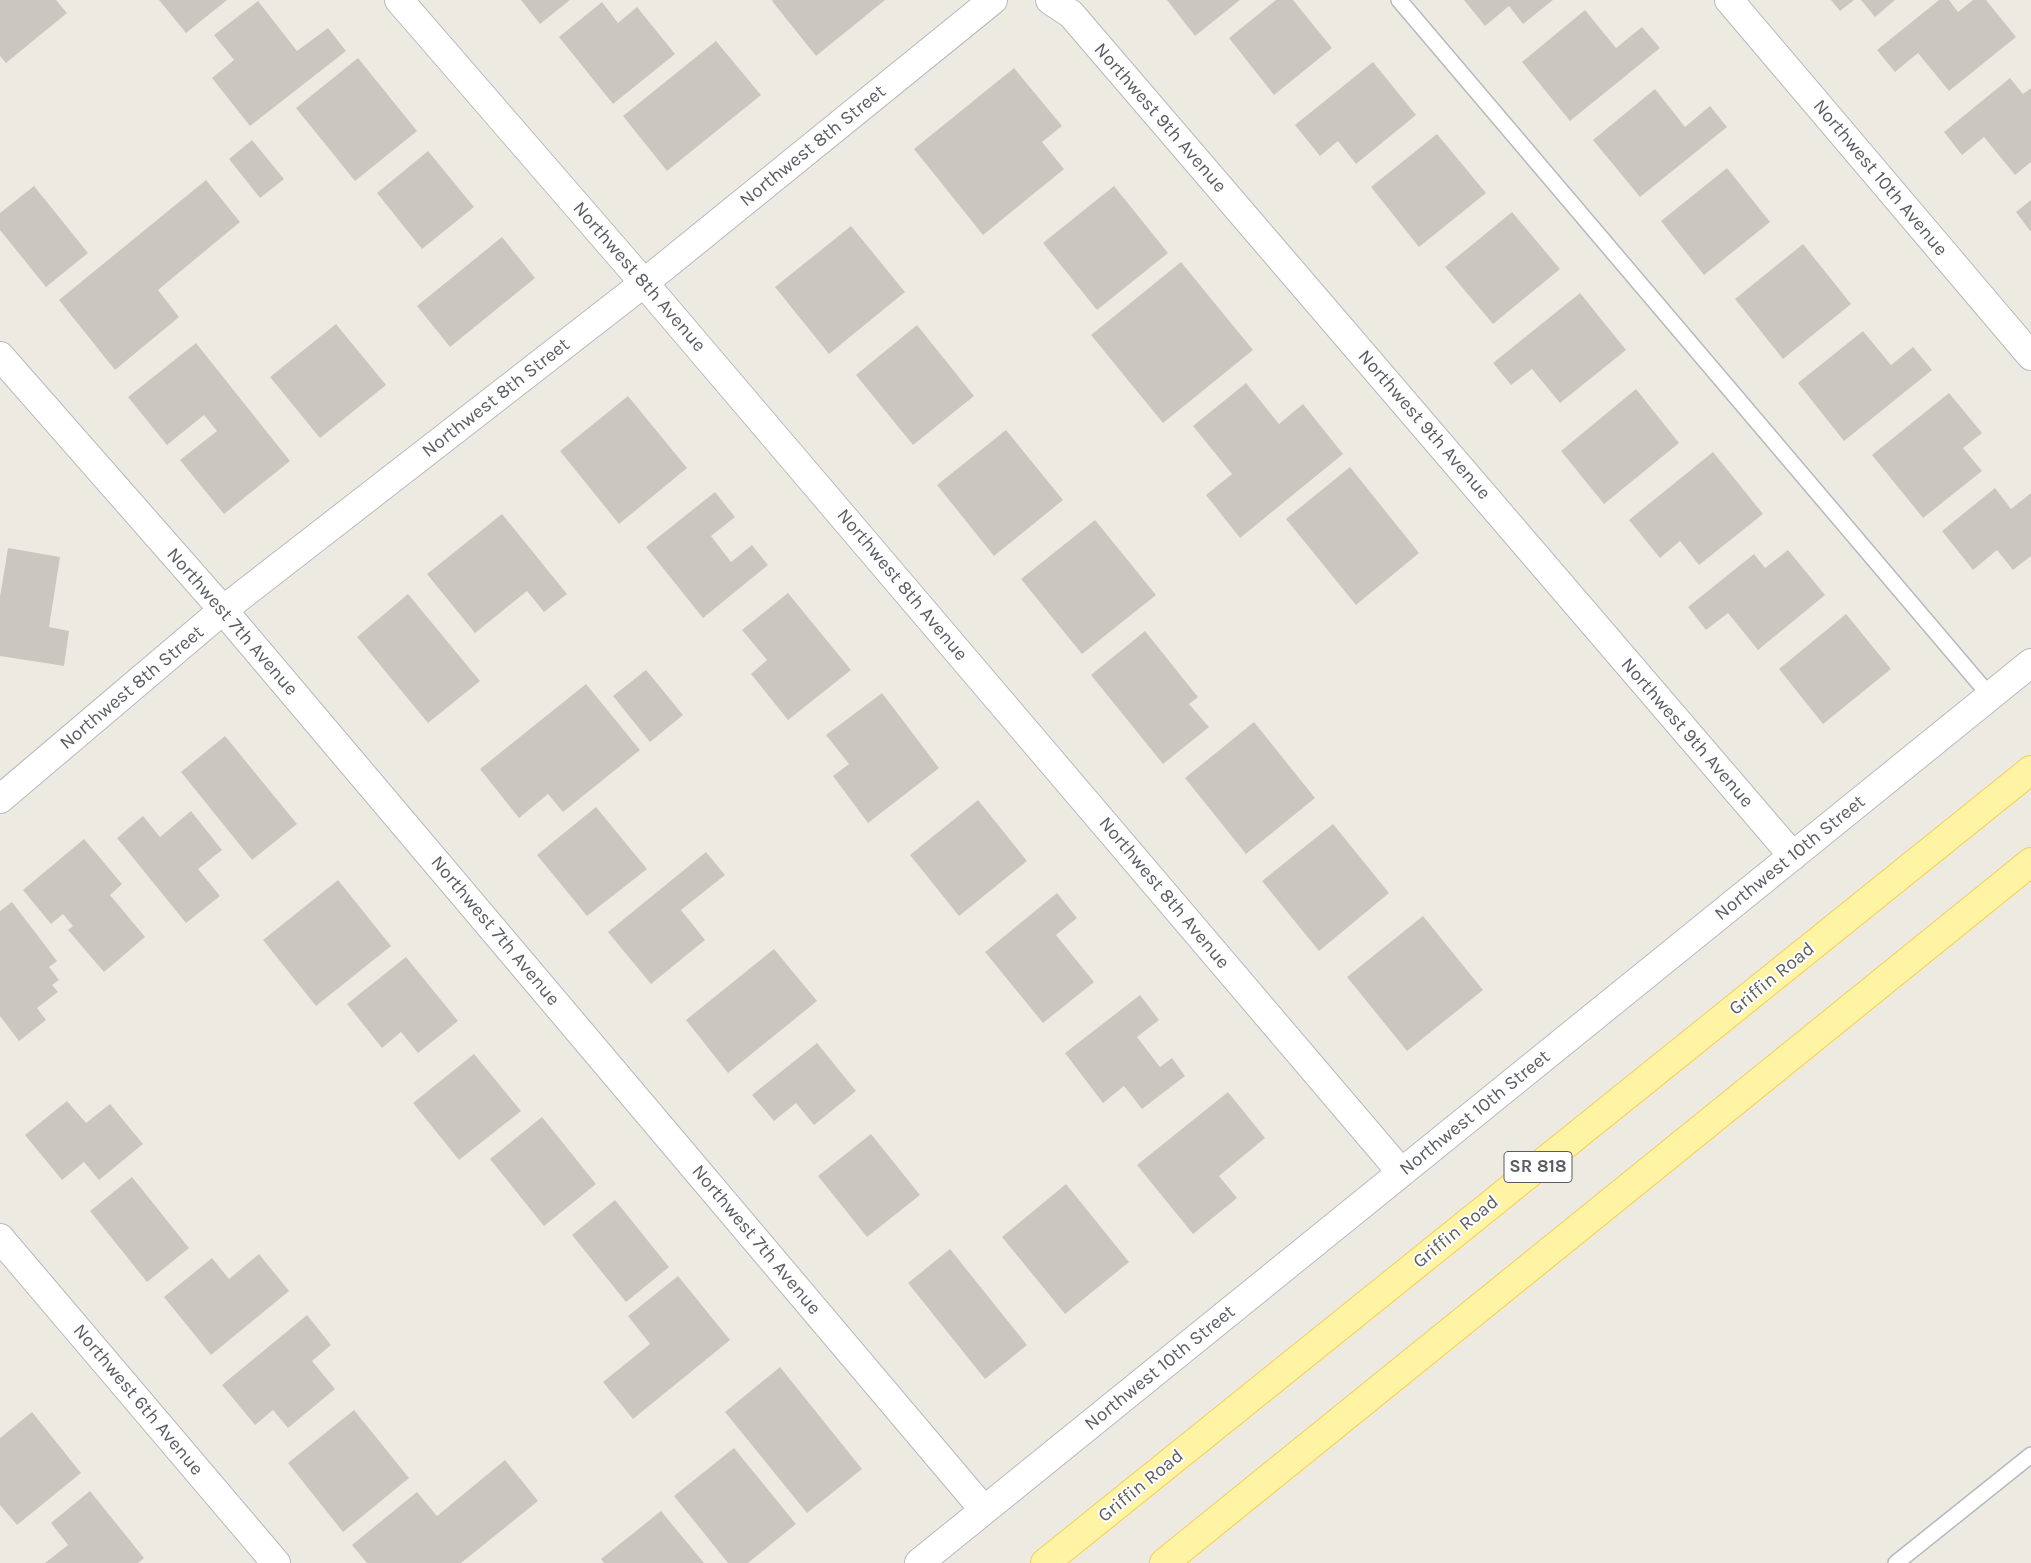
<!DOCTYPE html>
<html>
<head>
<meta charset="utf-8">
<style>
  body { margin:0 }
  canvas { display:block; background:#edebe1 }
</style>
</head>
<body>
<canvas width="2031" height="1563"></canvas>
<script>
const g = document.querySelector('canvas').getContext('2d');
g.lineJoin = 'round';
function paint(path, color) { g.fillStyle = color; g.fill(path, 'evenodd'); }
const toPath = rows => new Path2D(rows.map(r => 'M' + r).join(''));
function trace(path, color, width, dash) { g.strokeStyle = color; g.lineWidth = width; g.lineCap = dash ? 'butt' : 'round'; g.setLineDash(dash || []); g.stroke(path); }
function label(font, color, halo, rows, align = 'center') {
  g.font = font + ' Karla,sans-serif'; g.lineWidth = 4; g.setLineDash([]); g.textBaseline = 'middle'; g.strokeStyle = halo; g.fillStyle = color; for (const [text, x, y, turn = 0] of rows) {
    g.save(); g.translate(x, y); g.rotate((+turn || 0) * Math.PI / 180); g.textAlign = isNaN(turn) ? turn : align; if (halo) g.strokeText(text, 0, 0); g.fillText(text, 0, 0); g.restore();
  }
}
paint(toPath([
  [0,0,56,0,67,13,6,63,0,56],
  [159,0,227,0,186,33],
  [521,0,570,0,540,24],
  [773,0,885,0,816,56,772,1],
  [1167,0,1240,0,1195,36],
  [1276,0,1293,0,1332,48,1274,95,1229,38],
  [1464,0,1553,0,1523,24,1509,6,1485,26],
  [1831,0,1854,0,1840,11],
  [1861,0,1895,0,1875,17],
  [1939,0,1949,0,1958,12,1973,0,1986,0,2016,37,1949,91,1918,53,1895,72,1877,50],
  [258,1,297,51,328,28,346,51,250,126,212,78,234,60,214,35],
  [602,2,618,23,637,7,675,54,613,104,559,37],
  [1585,10,1616,48,1642,27,1660,48,1570,121,1522,62],
  [716,41,761,95,667,171,623,116],
  [358,58,417,131,355,181,296,108],
  [1373,62,1416,115,1356,164,1338,141,1320,156,1295,125],
  [1014,68,1062,126,1042,142,1064,169,983,235,914,149],
  [2010,78,2023,94,2031,88,2031,162,2015,175,1984,137,1962,155,1944,132],
  [1655,89,1685,127,1710,106,1727,127,1640,197,1593,140],
  [1437,134,1486,193,1419,247,1371,187],
  [252,140,284,179,260,198,229,159],
  [428,151,474,207,422,249,377,193],
  [1727,168,1770,222,1704,275,1661,221],
  [206,180,240,222,158,290,179,317,115,370,59,300],
  [34,186,88,253,46,287,0,230,0,213],
  [1114,186,1168,253,1097,310,1043,243],
  [2031,200,2031,232,2016,212],
  [1512,212,1560,269,1493,324,1445,267],
  [851,226,905,292,829,354,775,287],
  [502,237,535,278,450,347,417,306],
  [1803,244,1851,304,1783,359,1735,299],
  [1181,262,1253,350,1163,423,1091,335],
  [1580,293,1626,350,1560,403,1532,369,1511,385,1493,363],
  [336,324,386,385,320,438,270,377],
  [917,325,974,396,913,445,856,375],
  [1863,331,1891,365,1913,347,1932,370,1844,441,1798,383],
  [196,343,290,461,224,514,180,460,217,431,204,415,167,445,128,397],
  [1246,383,1279,424,1303,404,1343,454,1240,538,1206,495,1232,474,1193,426],
  [1636,389,1679,443,1604,504,1561,451],
  [1949,393,1982,433,1963,448,1982,471,1923,518,1872,455],
  [628,396,687,468,619,524,560,451],
  [1006,430,1063,500,994,556,937,485],
  [1713,452,1763,514,1699,565,1680,541,1660,558,1629,520],
  [1350,467,1419,553,1356,605,1286,519],
  [1995,488,2011,509,2031,493,2031,556,2013,570,1997,550,1973,570,1942,531],
  [715,492,735,517,711,536,731,562,752,545,768,565,703,618,646,547],
  [502,514,567,594,544,612,527,591,475,633,427,574],
  [1095,520,1156,595,1082,654,1021,579],
  [8,548,60,557,49,627,69,631,64,666,0,656,0,597],
  [1788,550,1825,595,1758,650,1728,613,1706,630,1688,607,1754,554,1765,568],
  [788,593,851,670,788,720,751,674,767,660,742,630],
  [408,594,480,681,428,723,357,637],
  [1846,614,1891,669,1823,724,1779,669],
  [1145,631,1198,697,1189,704,1209,727,1163,764,1091,675],
  [646,670,683,715,650,742,613,696],
  [586,684,640,750,563,812,548,794,519,818,480,769],
  [882,693,939,768,868,823,833,776,849,764,826,735],
  [1254,722,1315,798,1246,854,1185,778],
  [225,736,297,824,252,860,181,772],
  [978,800,1027,861,959,916,910,855],
  [596,807,647,869,587,916,537,855],
  [191,811,222,850,198,869,220,896,186,923,117,838,143,816,160,837],
  [1333,824,1389,893,1319,951,1262,881],
  [84,839,122,884,110,895,145,937,104,972,68,930,73,926,63,914,51,924,23,890],
  [706,852,725,875,681,910,705,940,651,984,608,932],
  [338,880,391,946,316,1006,263,940],
  [1057,893,1077,918,1056,935,1094,982,1043,1023,985,952],
  [12,902,57,961,49,967,59,980,52,985,58,992,37,1008,46,1020,19,1041,0,1016,0,911],
  [1423,916,1483,990,1407,1051,1347,977],
  [774,949,817,1001,728,1073,686,1020],
  [406,957,458,1021,418,1053,401,1032,382,1048,347,1004],
  [1140,995,1159,1020,1137,1037,1160,1067,1172,1058,1185,1076,1142,1109,1124,1086,1103,1103,1065,1053],
  [817,1043,856,1091,814,1125,796,1103,774,1121,752,1095],
  [474,1054,521,1111,459,1160,413,1103],
  [1228,1092,1265,1138,1219,1176,1237,1198,1193,1234,1137,1165],
  [67,1101,86,1123,110,1104,143,1144,99,1180,84,1162,62,1180,25,1135],
  [542,1117,596,1184,544,1226,490,1159],
  [871,1134,920,1195,867,1237,818,1176],
  [132,1177,189,1248,147,1282,90,1211],
  [1066,1184,1129,1262,1065,1314,1002,1237],
  [615,1200,669,1267,626,1302,572,1235],
  [950,1249,1027,1345,985,1379,908,1283],
  [259,1254,289,1291,211,1355,164,1297,212,1258,229,1279],
  [678,1276,730,1340,633,1419,603,1382,650,1344,628,1316],
  [307,1315,331,1345,312,1361,335,1389,288,1428,273,1410,255,1425,222,1385],
  [780,1367,862,1469,807,1513,725,1412],
  [354,1410,409,1478,343,1532,288,1463],
  [32,1412,81,1473,17,1525,0,1505,0,1438],
  [734,1448,796,1524,748,1563,728,1563,674,1496],
  [505,1460,538,1501,461,1563,367,1563,352,1545,417,1492,437,1516],
  [90,1491,144,1558,138,1563,45,1563,68,1545,51,1523],
  [661,1511,704,1563,604,1563,601,1559]
]), '#cac7c0');
const lane = toPath([
  [1399,0,1990,696],
  [1896,1563,2031,1455]
]);
const street = toPath([
  [399,0,644,283,1401,1172],
  [1050,0,1071,14,1793,856],
  [1729,0,2031,356],
  [0,356,223,610,984,1510],
  [0,799,223,610,644,283,993,0],
  [0,1238,276,1563],
  [919,1563,2031,663]
]);
const primary = toPath([
  [1045,1563,2031,770],
  [1164,1563,2031,862]
]);
trace(lane, '#b6b9be', 18);
trace(street, '#b6b9be', 30);
trace(primary, '#f7cd50', 30);
trace(lane, '#fff', 15);
trace(street, '#fff', 28);
trace(primary, '#fff3a4', 28);
for (const [x, y, w] of [
  [1538,1167,68]
]) { const box = new Path2D(); box.roundRect(x - w / 2, y - 15.5, w, 31, 4); g.fillStyle = '#fff'; g.fill(box); trace(box, '#595d62', 1); }
label('bold 18px', '#595d62', null, [
  ["SR 818",1538,1167]
]);
label('19px', '#595d62', '#fff', [
  ["Northwest 9th Avenue",1160,118,49],
  ["Northwest 8th Street",813,146,-39],
  ["Northwest 10th Avenue",1880,178,50],
  ["Northwest 8th Avenue",639,277,49],
  ["Northwest 8th Street",496,398,-38],
  ["Northwest 9th Avenue",1424,425,49],
  ["Northwest 8th Avenue",902,585,50],
  ["Northwest 7th Avenue",232,622,49],
  ["Northwest 8th Street",132,688,-40],
  ["Northwest 9th Avenue",1687,733,49],
  ["Northwest 10th Street",1790,858,-39],
  ["Northwest 8th Avenue",1164,893,50],
  ["Northwest 7th Avenue",495,931,50],
  ["Griffin Road",1772,979,-39],
  ["Northwest 10th Street",1475,1113,-39],
  ["Griffin Road",1456,1232,-39],
  ["Northwest 7th Avenue",756,1240,50],
  ["Northwest 10th Street",1160,1368,-39],
  ["Northwest 6th Avenue",138,1400,50],
  ["Griffin Road",1141,1486,-39]
]);
</script>
</body>
</html>
